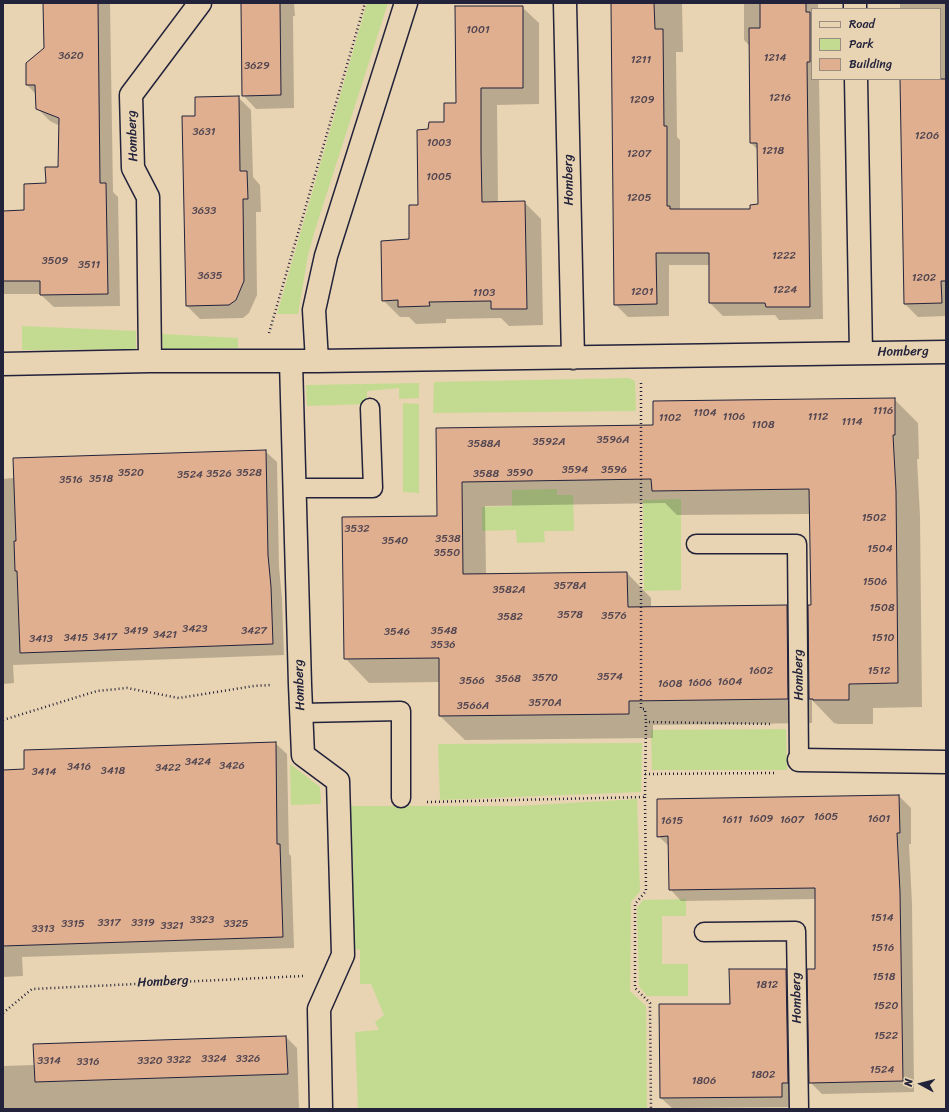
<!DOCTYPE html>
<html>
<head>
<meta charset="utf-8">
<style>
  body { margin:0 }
  #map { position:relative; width:949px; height:1112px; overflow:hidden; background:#e8d4b2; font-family:Sriracha,sans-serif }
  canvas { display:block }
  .frame { position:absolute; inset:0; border:4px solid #22223b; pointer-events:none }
  .legend { position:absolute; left:811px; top:8px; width:130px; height:72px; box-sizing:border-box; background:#e8d4b2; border:1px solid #998d82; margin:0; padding:5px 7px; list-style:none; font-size:12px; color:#22223b }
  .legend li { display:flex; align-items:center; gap:8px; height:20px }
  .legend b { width:20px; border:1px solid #998d82 }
  .north { position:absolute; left:901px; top:1064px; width:40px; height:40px; -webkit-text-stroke:3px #e8d4b2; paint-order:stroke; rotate:277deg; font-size:11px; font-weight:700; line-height:16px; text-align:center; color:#22223b }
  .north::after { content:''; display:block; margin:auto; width:14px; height:18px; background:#22223b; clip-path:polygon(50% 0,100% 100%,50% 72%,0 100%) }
</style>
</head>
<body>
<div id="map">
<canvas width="949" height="1112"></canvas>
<div class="frame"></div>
<ul class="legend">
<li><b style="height:5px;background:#e8d4b2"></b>Road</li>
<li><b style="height:11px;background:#c3db91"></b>Park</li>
<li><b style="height:11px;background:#dfaf90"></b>Building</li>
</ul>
<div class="north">N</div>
</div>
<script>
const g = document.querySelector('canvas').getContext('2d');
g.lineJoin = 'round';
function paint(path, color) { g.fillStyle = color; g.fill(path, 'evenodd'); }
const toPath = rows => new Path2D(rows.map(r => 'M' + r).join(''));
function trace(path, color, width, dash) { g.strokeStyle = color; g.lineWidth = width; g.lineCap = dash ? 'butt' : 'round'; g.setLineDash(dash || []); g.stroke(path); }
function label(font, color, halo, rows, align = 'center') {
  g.font = font + ' Sriracha,sans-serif'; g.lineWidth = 3; g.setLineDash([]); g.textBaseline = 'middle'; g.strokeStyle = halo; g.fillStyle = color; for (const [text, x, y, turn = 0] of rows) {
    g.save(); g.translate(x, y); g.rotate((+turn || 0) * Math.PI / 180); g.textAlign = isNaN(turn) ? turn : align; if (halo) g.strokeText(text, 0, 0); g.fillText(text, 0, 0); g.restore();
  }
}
paint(toPath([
  [367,3,388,3,315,230,308,255,298,314,277,314],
  [22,326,136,331,136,349,22,350],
  [162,334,238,338,238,348,163,349],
  [629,378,635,381,636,411,433,413,434,382],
  [419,383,419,398,399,399,399,388,367,391,367,404,307,406,306,385],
  [403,403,419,404,419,493,403,492],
  [557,489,557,495,573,495,574,531,544,531,545,542,517,543,516,530,482,531,482,507,512,506,512,490],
  [681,499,681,590,644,591,643,500],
  [786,729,787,770,652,770,651,730],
  [642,743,641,792,440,800,438,744],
  [290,764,320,787,321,804,291,805],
  [637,799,640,891,631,902,630,991,646,1006,647,1109,358,1109,355,1032,379,1030,375,1022,384,1015,371,984,360,984,360,950,354,949,348,806,519,806],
  [686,899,686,916,662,916,662,964,688,964,688,996,647,996,639,986,637,908,643,900]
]), '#c3db91');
paint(toPath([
  [44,3,110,3,113,192,118,197,120,306,54,307,40,294,3,294,3,217,25,211,59,168,60,126,50,121,37,108,36,94,27,85,27,63,45,48],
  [242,3,294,3,295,16,293,16,294,108,256,109,243,95],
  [612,3,682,3,683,52,676,52,677,137,680,140,680,210,751,210,759,205,758,150,751,143,750,46,744,40,744,3,818,3,818,9,812,9,812,79,819,79,823,319,779,320,775,315,723,316,710,303,710,265,669,265,669,316,628,317,615,304],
  [900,3,946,3,946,316,918,317,905,304,901,79,940,79,940,9,900,9],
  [522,7,539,23,539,104,497,105,498,203,524,202,541,219,543,325,509,326,501,318,446,319,446,323,416,324,409,317,400,317,383,300,410,240,419,206,429,130,446,123],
  [238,97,251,110,253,177,260,185,261,212,256,212,257,295,249,313,243,318,200,319,187,306,196,117],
  [894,399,918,423,919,459,917,459,920,516,922,707,873,708,873,724,838,724,834,723,812,700,812,723,653,725,653,738,465,740,440,716,440,682,369,683,345,658,438,517,437,429,654,426],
  [665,503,677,515,810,514,812,606,809,629,787,606,651,607,651,598,627,573,486,575,485,506],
  [265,451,277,462,279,567,282,599,284,655,13,665,14,683,3,684,3,479],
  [275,743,287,754,289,854,291,856,294,948,22,957,23,976,3,977,3,771,25,770],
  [899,796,911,808,911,844,909,844,912,904,914,1092,822,1094,810,1082,816,970,816,899,681,901,670,889,670,847,658,836],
  [786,970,796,981,793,1107,672,1108,661,1098,731,1005],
  [286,1037,297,1048,299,1109,3,1109,3,1066,35,1065]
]), '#0003');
const building = toPath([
  [43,3,98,3,100,183,106,183,108,294,40,295,40,281,3,281,3,211,24,210,24,184,46,183,45,167,58,167,59,118,36,109,35,85,26,85,26,63,44,48,43,3],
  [241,3,280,3,281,95,242,96,241,3],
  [611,3,654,3,655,29,663,29,664,126,667,126,667,206,670,206,670,209,750,209,750,205,758,204,757,143,750,143,749,28,760,28,760,3,806,3,806,12,810,12,810,62,807,62,810,307,766,307,765,303,709,303,709,253,656,253,657,304,614,305,611,3],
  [455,6,523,6,523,88,481,88,481,152,482,202,525,201,527,309,491,309,491,301,429,302,430,306,398,307,398,300,382,301,381,241,409,239,409,205,418,205,417,130,428,129,429,122,444,122,444,103,456,103,455,6],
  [900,79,946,79,946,281,941,281,942,303,904,304,900,79],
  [239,96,240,171,247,171,248,199,243,199,244,281,236,300,229,305,186,306,182,116,195,116,195,97,239,96],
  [895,398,895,435,893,435,896,491,898,683,849,684,849,700,813,700,813,699,809,699,808,605,811,605,809,489,652,491,651,479,462,482,463,574,627,572,628,607,787,605,788,699,629,701,629,714,439,716,439,658,344,659,342,517,437,516,436,428,653,425,653,401,895,398],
  [266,450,268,555,271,587,273,644,20,653,17,571,15,571,14,541,16,541,13,458,266,450],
  [276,742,277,844,280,844,283,937,3,946,3,770,24,769,24,750,276,742],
  [899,795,900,833,897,833,900,892,903,1081,809,1083,807,969,815,969,815,888,669,890,668,836,657,837,657,799,899,795],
  [729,969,786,969,788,1083,782,1083,782,1097,660,1098,659,1004,730,1004,729,969],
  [286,1036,288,1074,35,1082,33,1044,286,1036]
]);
paint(building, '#dfaf90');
trace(building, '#22223b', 1);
const lane = toPath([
  [294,488,373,488,370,408],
  [696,544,797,544,799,760],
  [301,713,401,711,401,798],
  [704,932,796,931,799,1109]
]);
const street = toPath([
  [565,3,573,358],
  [855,3,855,9],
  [856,79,861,353],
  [150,361,148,197,133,168,131,95,200,3],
  [317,361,314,310,326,256,406,3],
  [291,362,300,685,303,755,338,781,343,955,319,1009,321,1109],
  [3,364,150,361,317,361,946,352],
  [799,760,946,762]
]);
trace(lane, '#22223b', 21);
trace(street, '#22223b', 25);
trace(toPath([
  [269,333,365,3],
  [641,383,641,709,645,709,646,722],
  [3,720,97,691,127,688,179,698,254,686,271,685],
  [645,774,774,773],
  [645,797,646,891,635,904,635,988,650,1003,651,1109],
  [427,802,645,797,646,722,773,724],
  [3,1013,32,989,303,976]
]), '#22223b', 2.5, [1, 3]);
trace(lane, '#e8d4b2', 18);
trace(street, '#e8d4b2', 22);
label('11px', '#514550', null, [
  ["1001",478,30],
  ["3620",71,56],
  ["1214",775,58],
  ["1211",641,60],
  ["3629",257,66],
  ["1216",780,98],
  ["1209",642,100],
  ["3631",204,132],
  ["1206",927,136],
  ["1003",439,143],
  ["1218",773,151],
  ["1207",639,154],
  ["1005",439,177],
  ["1205",639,198],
  ["3633",204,211],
  ["1222",784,256],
  ["3509",55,261],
  ["3511",89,265],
  ["3635",210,276],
  ["1202",924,278],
  ["1224",785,290],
  ["1201",642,292],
  ["1103",484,293],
  ["1116",883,411],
  ["1104",705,413],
  ["1106",734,417],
  ["1112",818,417],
  ["1102",670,418],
  ["1114",852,422],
  ["1108",763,425],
  ["3596A",613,440],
  ["3592A",549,442],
  ["3588A",484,444],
  ["3594",575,470],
  ["3596",614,470],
  ["3520",131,473],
  ["3528",249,473],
  ["3590",520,473],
  ["3526",219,474],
  ["3588",486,474],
  ["3524",190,475],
  ["3518",101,479],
  ["3516",71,480],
  ["1502",874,518],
  ["3532",357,529],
  ["3538",448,539],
  ["3540",395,541],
  ["1504",880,549],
  ["3550",447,553],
  ["1506",875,582],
  ["3578A",570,586],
  ["3582A",509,590],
  ["1508",882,608],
  ["3578",570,615],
  ["3576",614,616],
  ["3582",510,617],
  ["3423",195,629],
  ["3419",136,631],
  ["3427",254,631],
  ["3548",444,631],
  ["3546",397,632],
  ["3421",165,635],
  ["3417",105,637],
  ["3415",76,638],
  ["1510",883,638],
  ["3413",41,639],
  ["3536",443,645],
  ["1602",761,671],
  ["1512",879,671],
  ["3574",610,677],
  ["3570",545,678],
  ["3568",508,679],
  ["3566",472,681],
  ["1604",730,682],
  ["1606",700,683],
  ["1608",670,684],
  ["3570A",545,703],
  ["3566A",473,706],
  ["3424",198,762],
  ["3426",232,766],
  ["3416",79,767],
  ["3422",168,768],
  ["3418",113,771],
  ["3414",44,772],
  ["1605",826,817],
  ["1609",761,819],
  ["1601",879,819],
  ["1611",732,820],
  ["1607",792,820],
  ["1615",672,821],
  ["1514",882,918],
  ["3323",202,920],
  ["3317",109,923],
  ["3319",143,923],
  ["3315",73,924],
  ["3325",236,924],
  ["3321",172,926],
  ["3313",43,929],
  ["1516",883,948],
  ["1518",884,977],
  ["1812",767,985],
  ["1520",886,1006],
  ["1522",886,1036],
  ["3324",214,1059],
  ["3326",248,1059],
  ["3322",179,1060],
  ["3314",49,1061],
  ["3320",150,1061],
  ["3316",88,1062],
  ["1524",882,1070],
  ["1802",763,1075],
  ["1806",704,1081]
]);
label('13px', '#22223b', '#e8d4b2', [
  ["Homberg",133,136,-92],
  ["Homberg",569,180,-91],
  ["Homberg",903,352,-1],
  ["Homberg",799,675,-91],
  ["Homberg",300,685,-92],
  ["Homberg",163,982,-3],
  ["Homberg",797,998,-91]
]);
</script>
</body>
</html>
